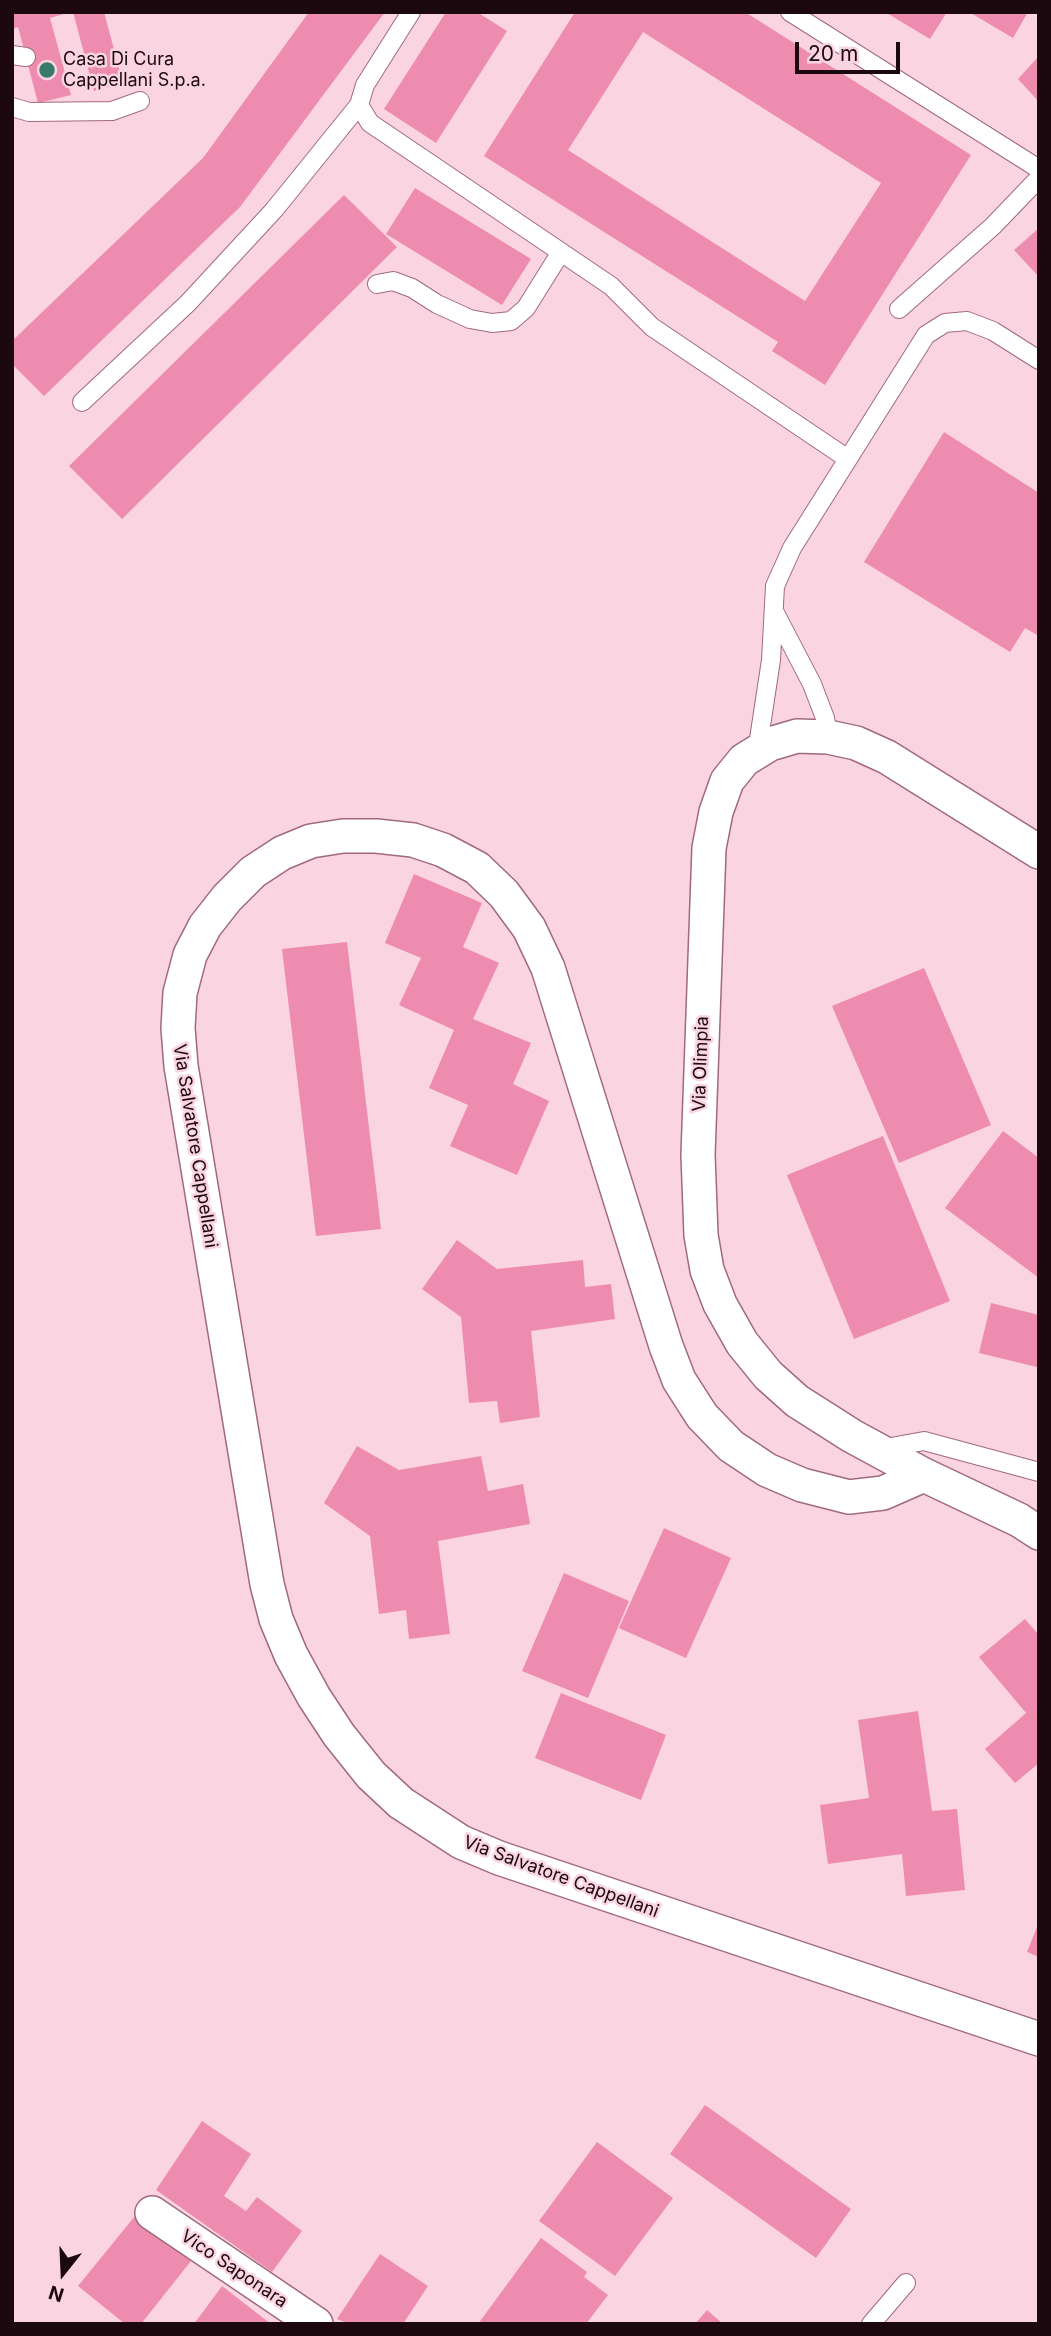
<!DOCTYPE html>
<html>
<head>
<meta charset="utf-8">
<style>
  body { margin:0 }
  #map { position:relative; width:1051px; height:2336px; overflow:hidden; background:#fad4e0; font-family:Inter,sans-serif }
  canvas { display:block }
  .frame { position:absolute; inset:0; border:14px solid #1c080f; pointer-events:none }
  .north { position:absolute; left:28px; top:2238px; width:70px; height:70px; -webkit-text-stroke:5px #fad4e0; paint-order:stroke; rotate:198deg; font-size:19px; font-weight:700; line-height:28px; text-align:center; color:#1c080f }
  .north::after { content:''; display:block; margin:auto; width:24px; height:32px; background:#1c080f; clip-path:polygon(50% 0,100% 100%,50% 72%,0 100%) }
  .scale { position:absolute; left:795px; top:42px; width:105px; height:32px; box-sizing:border-box; border:4px solid #1c080f; border-top:0; padding-left:9px; font-size:21px; line-height:24px; white-space:nowrap; color:#1c080f; -webkit-text-stroke:5px #fad4e0; paint-order:stroke }
</style>
</head>
<body>
<div id="map">
<canvas width="1051" height="2336"></canvas>
<div class="frame"></div>
<div class="north">N</div>
<div class="scale">20 m</div>
</div>
<script>
const g = document.querySelector('canvas').getContext('2d');
g.lineJoin = 'round';
function paint(path, color) { g.fillStyle = color; g.fill(path, 'evenodd'); }
const toPath = rows => new Path2D(rows.map(r => 'M' + r).join(''));
function trace(path, color, width, dash) { g.strokeStyle = color; g.lineWidth = width; g.lineCap = dash ? 'butt' : 'round'; g.setLineDash(dash || []); g.stroke(path); }
function label(font, color, halo, rows, align = 'center') {
  g.font = font + ' Inter,sans-serif'; g.lineWidth = 5; g.setLineDash([]); g.textBaseline = 'middle'; g.strokeStyle = halo; g.fillStyle = color; for (const [text, x, y, turn = 0] of rows) {
    g.save(); g.translate(x, y); g.rotate((+turn || 0) * Math.PI / 180); g.textAlign = isNaN(turn) ? turn : align; if (halo) g.strokeText(text, 0, 0); g.fillText(text, 0, 0); g.restore();
  }
}
paint(toPath([
  [12,12,70,12,50,18,71,95,38,103,18,27,12,29],
  [73,12,104,12,123,83,94,91],
  [309,12,385,12,240,207,44,396,12,364,12,341,203,158],
  [446,12,477,12,507,31,436,143,384,109],
  [575,12,745,12,971,155,825,385,772,351,778,342,484,156],
  [643,32,881,183,805,301,568,150],
  [885,12,947,12,930,39],
  [969,12,1028,12,1013,38],
  [1039,56,1039,102,1018,79],
  [415,188,531,259,502,305,386,234],
  [344,195,397,247,122,519,69,466],
  [1039,228,1039,277,1014,250],
  [944,432,1039,493,1039,636,1025,628,1010,652,864,562],
  [414,874,482,903,463,947,499,963,473,1019,531,1043,513,1084,549,1101,517,1175,450,1146,468,1105,429,1088,454,1030,399,1005,421,958,385,943],
  [347,942,381,1229,316,1236,282,949],
  [924,968,991,1125,899,1163,832,1006],
  [1003,1131,1039,1158,1039,1278,945,1208],
  [883,1136,950,1301,854,1339,787,1175],
  [457,1240,497,1269,583,1260,585,1287,611,1284,615,1319,531,1331,540,1417,500,1423,497,1401,469,1403,461,1317,422,1289],
  [991,1303,1039,1315,1039,1358,1037,1367,979,1353],
  [357,1446,399,1470,481,1456,488,1491,523,1484,530,1524,438,1541,450,1634,409,1639,406,1610,379,1614,370,1536,324,1503],
  [664,1528,731,1558,686,1658,619,1628],
  [564,1573,629,1601,588,1698,522,1671],
  [1025,1619,1039,1635,1039,1763,1015,1783,985,1749,1026,1713,979,1657],
  [561,1693,666,1735,641,1800,535,1758],
  [918,1711,932,1811,957,1809,965,1890,906,1896,902,1854,828,1864,820,1805,869,1798,858,1720],
  [1039,1922,1039,1957,1027,1952],
  [705,2105,851,2209,816,2258,670,2154],
  [202,2121,251,2154,224,2196,246,2211,257,2197,302,2231,272,2272,156,2190],
  [597,2142,673,2198,615,2276,539,2221],
  [135,2216,191,2261,141,2324,125,2324,78,2286],
  [541,2238,587,2272,584,2277,608,2295,586,2324,478,2324],
  [380,2254,428,2286,403,2324,349,2324,337,2319],
  [222,2286,271,2324,194,2324],
  [707,2310,723,2324,695,2324]
]), '#ee8cb0');
const lane = toPath([
  [411,12,365,85,359,105,370,123,611,286,652,327,848,459],
  [790,12,1039,169],
  [12,55,26,57],
  [12,107,29,112,112,111,140,101],
  [377,284,393,281,412,288,437,304,470,319,492,323,511,321,526,308,561,252],
  [899,309,993,226,1039,178],
  [82,402,188,303,274,210,359,105],
  [775,613,812,684,825,718,828,737],
  [757,752,771,660,775,586,792,548,926,335,945,323,967,321,993,331,1039,360],
  [880,1449,924,1441,1039,1472],
  [871,2324,906,2283]
]);
const street = toPath([
  [1039,852,887,757,856,743,828,737,797,736,770,744,744,760,727,781,716,812,709,848,698,1155,701,1235,707,1270,720,1304,742,1343,768,1375,797,1401,852,1436,924,1475,1019,1520,1039,1533],
  [924,1475,883,1493,849,1497,802,1485,767,1470,731,1446,702,1416,679,1380,666,1346,548,968,529,928,504,894,477,868,443,850,413,840,376,836,343,836,311,841,282,853,253,872,227,898,205,926,190,955,180,993,178,1028,181,1066,267,1584,276,1619,291,1655,314,1697,339,1735,371,1775,401,1803,461,1842,499,1858,1039,2039],
  [152,2213,316,2324]
]);
trace(lane, '#a06a7d', 20);
trace(street, '#a06a7d', 36);
trace(lane, '#fff', 18);
trace(street, '#fff', 33);
for (const [x, y, r, color] of [
  [47,70,9,"#37796b"]
]) { const dot = new Path2D(); dot.arc(x, y, r, 0, 2 * Math.PI); g.fillStyle = color; g.fill(dot); trace(dot, '#fad4e0', 2.5); }
label('18px', '#1c080f', '#fad4e0', [
  ["Casa Di Cura",63,60],
  ["Cappellani S.p.a.",63,81]
], 'left');
label('18px', '#1c080f', '#fad4e0', [
  ["Via Olimpia",701,1064,-88],
  ["Via Salvatore Cappellani",195,1146,81],
  ["Via Salvatore Cappellani",561,1877,20],
  ["Vico Saponara",234,2269,34]
]);
</script>
</body>
</html>
